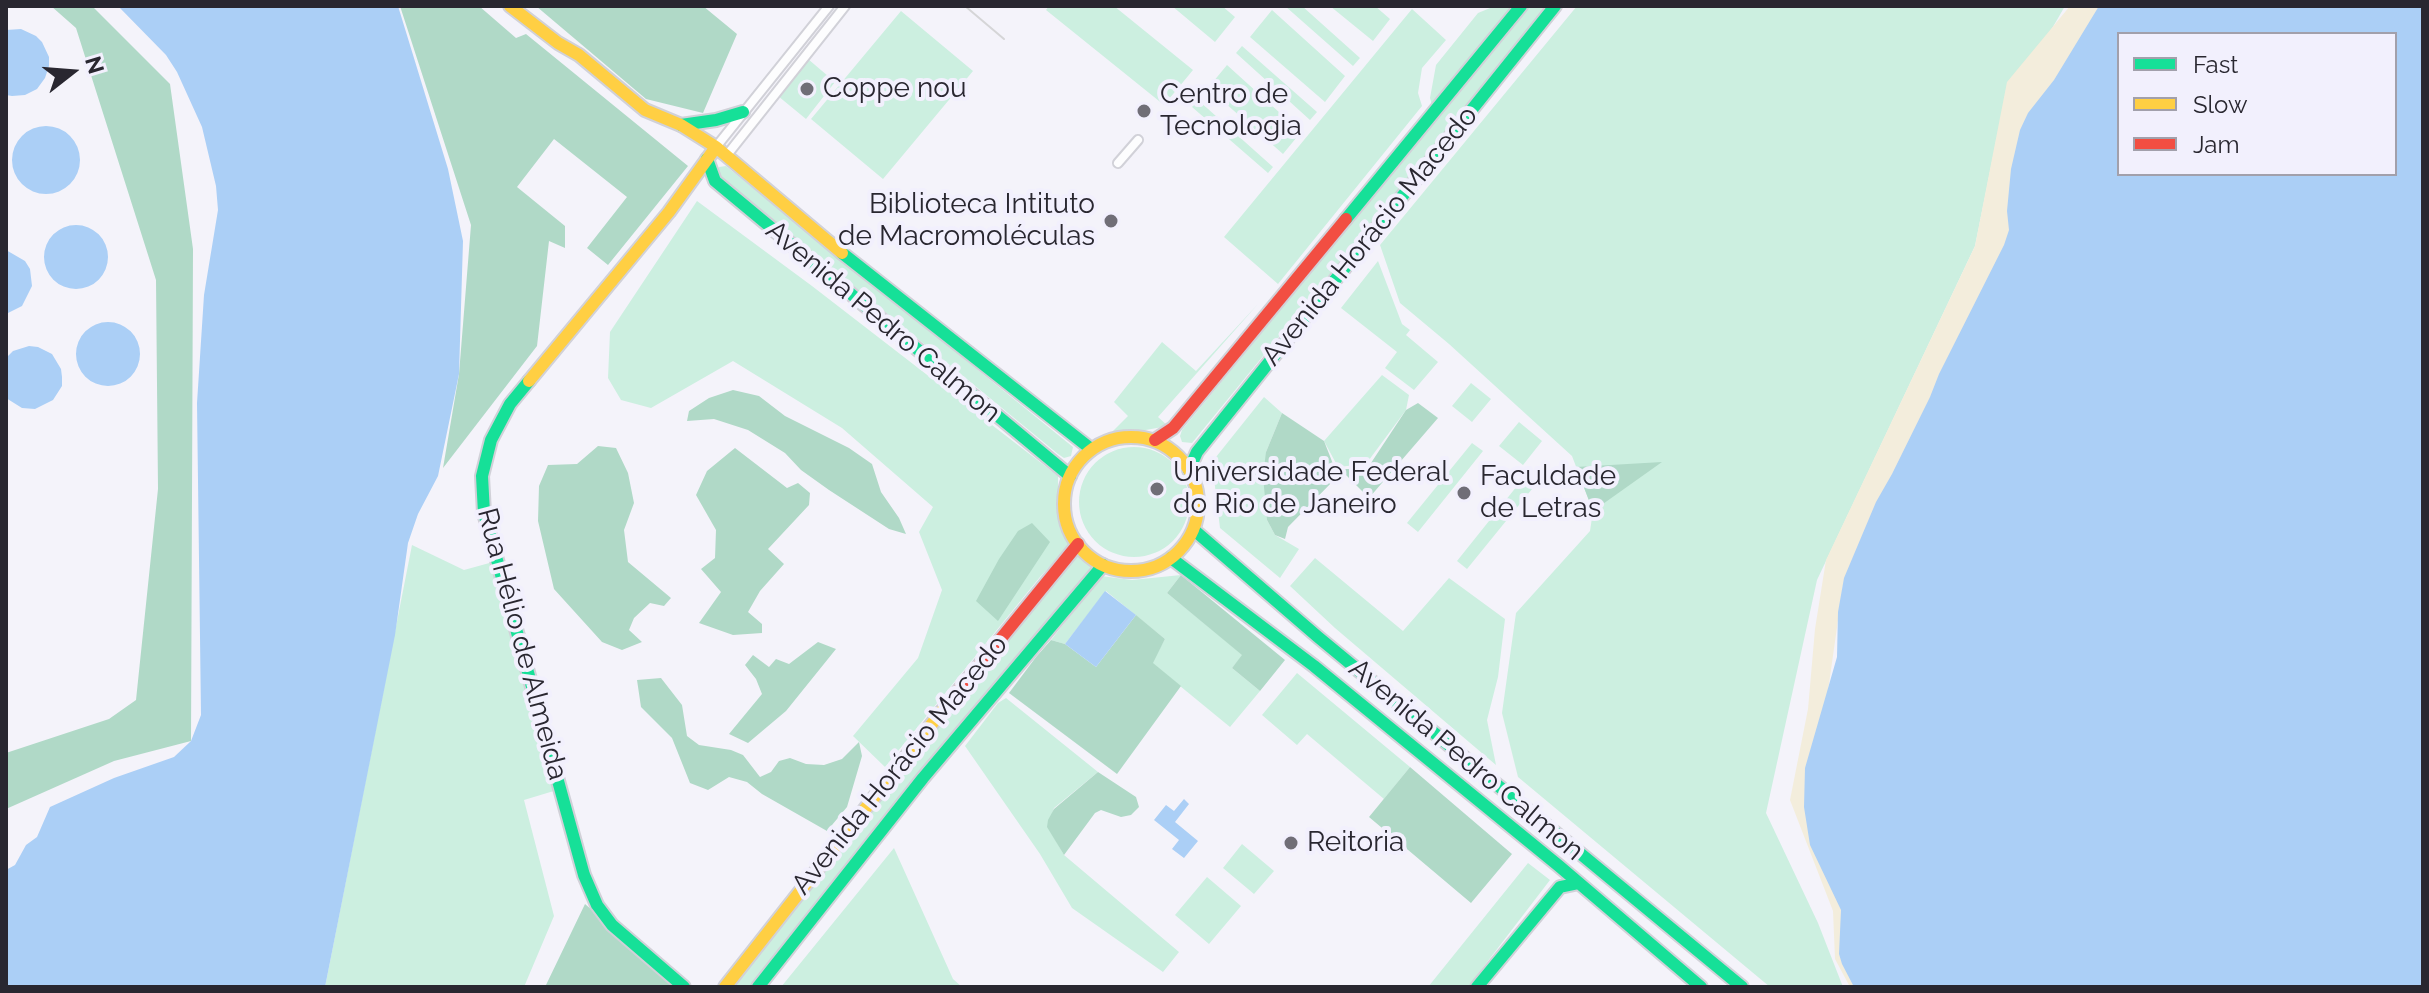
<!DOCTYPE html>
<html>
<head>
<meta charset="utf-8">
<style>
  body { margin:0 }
  #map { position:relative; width:2429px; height:993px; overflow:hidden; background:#f4f3fa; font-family:Raleway,sans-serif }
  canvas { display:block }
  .frame { position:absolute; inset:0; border:8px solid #292730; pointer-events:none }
  .legend { position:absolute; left:2117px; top:32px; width:280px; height:144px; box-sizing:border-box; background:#f2f0fd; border:2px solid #a2a0ab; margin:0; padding:10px 14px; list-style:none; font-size:24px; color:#292730 }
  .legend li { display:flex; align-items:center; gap:16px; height:40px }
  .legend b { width:40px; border:2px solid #a2a0ab }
  .north { position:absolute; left:32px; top:32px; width:80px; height:80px; -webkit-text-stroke:6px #f2f0fd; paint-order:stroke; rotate:73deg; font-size:22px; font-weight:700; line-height:32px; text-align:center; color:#292730 }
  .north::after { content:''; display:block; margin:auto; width:28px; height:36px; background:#292730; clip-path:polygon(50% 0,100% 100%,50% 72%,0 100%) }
</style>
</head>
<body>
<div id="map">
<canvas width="2429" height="993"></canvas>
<div class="frame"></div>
<ul class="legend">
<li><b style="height:10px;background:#16e098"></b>Fast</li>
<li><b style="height:10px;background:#ffcf43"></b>Slow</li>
<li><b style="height:10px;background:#f24e42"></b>Jam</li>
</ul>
<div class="north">N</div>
</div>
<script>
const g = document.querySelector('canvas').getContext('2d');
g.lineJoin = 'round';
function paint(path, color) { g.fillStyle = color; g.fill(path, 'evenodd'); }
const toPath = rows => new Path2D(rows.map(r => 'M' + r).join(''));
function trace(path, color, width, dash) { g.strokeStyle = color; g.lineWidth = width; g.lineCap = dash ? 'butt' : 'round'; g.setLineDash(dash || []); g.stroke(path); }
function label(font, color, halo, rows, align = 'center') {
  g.font = font + ' Raleway,sans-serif'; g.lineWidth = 8; g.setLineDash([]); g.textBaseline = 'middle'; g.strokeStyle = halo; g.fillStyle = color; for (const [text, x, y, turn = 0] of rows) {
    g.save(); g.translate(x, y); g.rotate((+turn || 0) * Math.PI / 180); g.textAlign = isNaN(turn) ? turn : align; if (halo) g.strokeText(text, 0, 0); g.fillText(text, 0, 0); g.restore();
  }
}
paint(toPath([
  [1049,6,1114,6,1193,70,1164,105,1046,10],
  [1172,6,1222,6,1235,17,1215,42],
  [1285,6,1302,6,1360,58,1353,66],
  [1330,6,1375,6,1390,19,1373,41],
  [1495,6,1516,6,1433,109,1430,98,1436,65,1478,13],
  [1528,6,1549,6,1192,443,1182,442,1180,436,1182,430],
  [1577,6,2065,6,2001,117,1975,246,1817,580,1766,813,1818,923,1843,987,1770,987,1518,777,1502,713,1516,613,1590,531,1593,511,1572,456,1449,344,1400,303,1380,245],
  [1412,9,1446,40,1422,68,1418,93,1422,106,1278,284,1224,237],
  [1272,10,1345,76,1325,102,1250,37],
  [901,11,973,71,883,179,811,119],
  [1242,46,1317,112,1310,120,1236,53],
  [808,59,835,82,806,119,778,96],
  [1227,65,1301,132,1283,154,1208,88],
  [1198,100,1273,167,1268,173,1192,107],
  [726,166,1073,447,1071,456,1064,458,1058,454,717,174,719,167],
  [697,201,812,286,1058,476,1058,506,1069,546,1040,577,885,767,853,736,918,658,942,590,919,532,933,507,842,428,733,361,651,408,621,400,608,378,610,332],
  [1378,261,1402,324,1410,330,1406,335,1438,362,1414,390,1385,368,1397,352,1341,308],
  [1258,304,1158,417,1168,426,1107,437,1128,416,1114,402,1162,342,1196,371],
  [1382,375,1409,395,1406,410,1366,464,1338,467,1324,441],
  [1471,383,1491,399,1472,422,1452,406],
  [1264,397,1282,413,1266,452,1267,520,1275,535,1299,549,1280,578,1220,528,1212,462],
  [1519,422,1542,441,1523,465,1499,446],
  [1472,443,1483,451,1418,532,1407,523],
  '1079 502a55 55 0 1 1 110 0a55 55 0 1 1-110 0Z',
  [1521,481,1532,489,1467,569,1457,561],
  [1078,544,1089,556,1103,565,758,987,725,987],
  [412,545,464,570,493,562,557,790,524,800,554,916,524,987,325,987],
  [1315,558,1403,631,1449,578,1505,619,1498,677,1487,720,1496,765,1335,628,1290,586],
  [1181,575,1167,593,1243,655,1232,668,1260,691,1230,727,1152,663,1165,639,1106,591,1065,644,1051,640,1101,576,1132,580],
  [1297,673,1410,767,1384,799,1307,734,1297,745,1262,715],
  [1006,698,1098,772,1054,808,1048,827,1064,855,1179,952,1163,972,1072,908,1040,854,965,746,998,703],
  [1242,844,1274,871,1254,894,1223,868],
  [894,848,953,979,962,987,781,987],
  [1528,863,1550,880,1468,987,1428,987],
  [1207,877,1241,906,1209,944,1175,915]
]), '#ccefe0');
paint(toPath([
  [51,6,92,6,170,84,193,249,191,741,114,761,6,809,6,753,109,719,136,700,158,489,156,280,76,28],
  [400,6,479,6,516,38,526,34,688,166,608,265,587,248,627,197,554,139,517,187,565,226,565,248,549,241,537,346,443,468,459,374,471,225],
  [536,6,703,6,737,34,703,113,646,99],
  [733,390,759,396,785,416,849,448,872,464,881,492,899,518,906,534,889,529,829,490,801,470,785,453,748,430,714,419,687,421,689,411,709,398],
  [1418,403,1438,418,1369,498,1346,475,1336,478,1288,527,1285,539,1275,535,1267,520,1263,476,1266,452,1282,413,1324,441,1335,469,1367,469,1406,410],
  [598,446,616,448,628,473,634,503,624,530,628,562,671,598,664,606,650,603,634,618,629,630,642,642,622,650,602,642,554,589,538,521,539,486,548,465,577,464],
  [735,448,787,488,798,483,810,493,809,505,768,549,784,564,760,591,748,612,762,624,762,633,733,635,699,623,721,592,701,569,715,558,716,530,696,495,707,471],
  [1662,462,1593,511,1576,467],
  [1032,523,1050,542,998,621,976,601,999,559,1018,531],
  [1181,575,1285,660,1260,691,1232,668,1242,655,1167,593],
  [1136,615,1165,639,1153,663,1181,686,1117,774,1009,693,1036,657,1051,640,1065,644,1096,667],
  [818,642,836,649,786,711,748,743,729,734,762,694,756,679,745,665,753,655,769,667,776,659,789,664],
  [661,678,682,705,687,736,699,745,731,750,743,755,760,777,771,772,779,761,790,758,806,764,824,765,842,759,859,742,862,756,847,807,827,831,762,794,747,782,729,777,708,790,690,783,672,738,641,707,637,680],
  [1410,767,1512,854,1471,903,1369,817],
  [1098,772,1136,797,1139,807,1131,815,1121,817,1101,810,1095,813,1064,855,1047,827,1048,820,1054,809],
  [585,904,682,987,548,987,546,985]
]), '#b0d9c7');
paint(toPath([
  [2070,6,2099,6,2094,21,2017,175,2005,260,1843,585,1824,719,1872,987,1850,987,1835,959,1833,911,1790,800,1808,709,1815,629,1826,560,1975,246,2007,82]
]), '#f3eddc');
paint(toPath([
  [118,6,398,6,448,169,463,241,459,374,438,476,418,514,408,543,395,635,325,987,6,987,6,870,15,865,26,845,37,837,50,807,114,778,174,757,191,741,201,715,197,403,204,295,218,210,216,186,202,127,177,72,166,55],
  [2099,6,2423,6,2423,987,1854,987,1842,964,1839,954,1841,910,1810,845,1804,807,1805,768,1837,657,1838,612,1844,578,1876,502,1892,474,1930,397,1939,374,2004,245,2009,230,2007,211,2011,169,2020,130,2028,113,2054,80],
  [2119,34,2395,34,2395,174,2119,174],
  [21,29,36,36,42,42,49,57,49,66,45,78,37,89,25,95,12,96,6,95,6,30],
  '12 160a34 34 0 1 1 68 0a34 34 0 1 1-68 0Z',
  '44 257a32 32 0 1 1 64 0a32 32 0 1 1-64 0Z',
  [6,250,25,261,30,269,32,286,22,306,6,314],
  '76 354a32 32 0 1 1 64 0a32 32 0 1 1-64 0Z',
  [29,346,38,347,52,354,61,369,62,377,62,386,53,400,35,409,22,408,6,398,6,358,13,351],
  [1105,591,1136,615,1096,667,1065,644],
  [1184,799,1189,804,1175,822,1198,841,1184,858,1172,849,1179,840,1154,820,1166,805,1174,811]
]), '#abcff6');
const street = toPath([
  [716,147,829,6],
  [727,155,845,6],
  [1118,163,1138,140]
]);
const fast = toPath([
  [681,125,716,120,743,112],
  [707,159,715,181,1070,476],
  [1346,219,1521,6],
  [842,253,1091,449],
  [529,381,510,404,491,440,482,476,484,513,584,875,597,905,612,925,684,987],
  [1189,470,1197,452,1555,6],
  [1194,530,1318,637,1742,987],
  [1171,558,1314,666,1559,866,1701,987],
  [758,987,923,778,1103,565],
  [1477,987,1560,887,1579,883]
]);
const slow = toPath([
  [510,6,558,43,579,55,645,110,681,125,716,147],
  [529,381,669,212,716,147,842,253],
  '1064 504a67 67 0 1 1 134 0a67 67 0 1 1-134 0Z',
  [725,987,946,706]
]);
const jam = toPath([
  [1155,440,1173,428,1346,219],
  [946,706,1078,544]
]);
trace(street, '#d1d1d8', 12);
trace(fast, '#d1d1d8', 16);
trace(slow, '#d1d1d8', 16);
trace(jam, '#d1d1d8', 16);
trace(street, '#fdfdfe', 8);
trace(fast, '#16e098', 12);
trace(slow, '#ffcf43', 12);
trace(jam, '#f24e42', 12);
trace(toPath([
  [965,6,1004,39]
]), '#d5d5d7', 2);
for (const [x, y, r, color] of [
  [807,89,8,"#706e77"],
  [1144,111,8,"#706e77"],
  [1111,221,8,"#706e77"],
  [1157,489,8,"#706e77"],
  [1464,493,8,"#706e77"],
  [1291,843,8,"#706e77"]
]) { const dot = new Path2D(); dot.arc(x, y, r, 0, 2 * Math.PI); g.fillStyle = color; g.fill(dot); trace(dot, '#f2f0fd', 3); }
label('28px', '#292730', '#f2f0fd', [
  ["Coppe nou",823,89],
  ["Centro de",1160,95],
  ["Tecnologia",1160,127],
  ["Biblioteca Intituto",1095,205,"right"],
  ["de Macromoléculas",1095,237,"right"],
  ["Universidade Federal",1173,473],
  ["do Rio de Janeiro",1173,505],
  ["Faculdade",1480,477],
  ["de Letras",1480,509],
  ["Reitoria",1307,843]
], 'left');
label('28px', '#292730', '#f2f0fd', [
  ["Avenida Horácio Macedo",1370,236,-51],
  ["Avenida Pedro Calmon",883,322,40],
  ["Rua Hélio de Almeida",522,644,75],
  ["Avenida Pedro Calmon",1466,760,40],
  ["Avenida Horácio Macedo",900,765,-51]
]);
</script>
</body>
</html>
